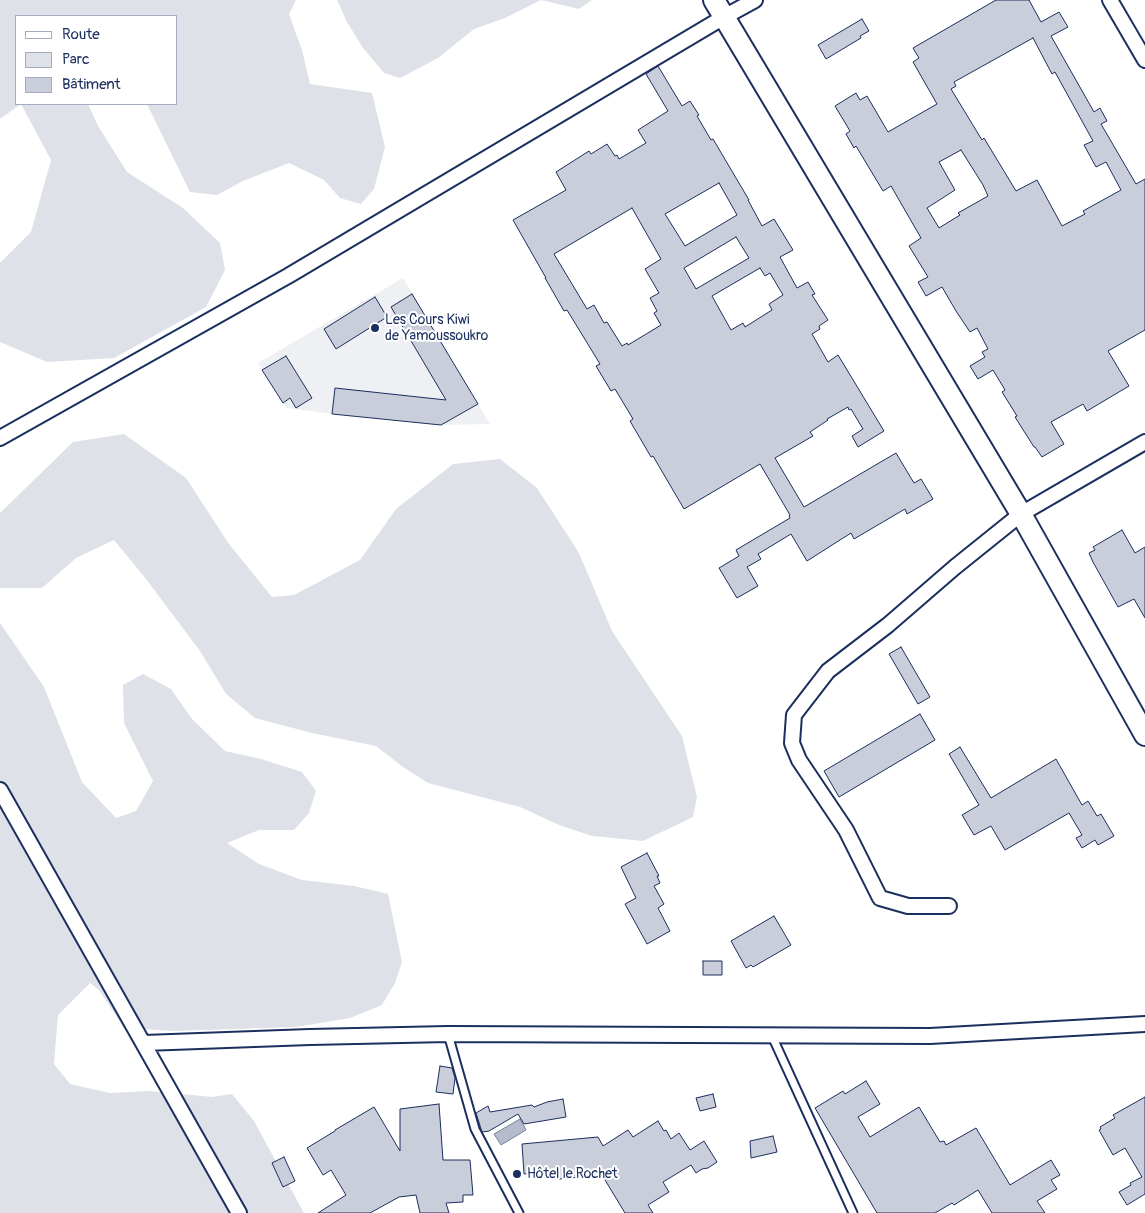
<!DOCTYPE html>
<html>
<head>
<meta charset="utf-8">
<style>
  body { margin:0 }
  #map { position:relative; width:1145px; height:1213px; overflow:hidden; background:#fff; font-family:Pangolin,sans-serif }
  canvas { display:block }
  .legend { position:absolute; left:15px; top:15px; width:162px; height:90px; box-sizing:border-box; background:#fff; border:1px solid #a4acbf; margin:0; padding:6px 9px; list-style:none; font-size:15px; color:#1b2f5e }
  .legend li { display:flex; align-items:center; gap:10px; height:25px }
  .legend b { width:25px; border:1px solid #a4acbf }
</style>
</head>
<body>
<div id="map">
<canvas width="1145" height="1213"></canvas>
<ul class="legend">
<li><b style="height:6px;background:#fff"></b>Route</li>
<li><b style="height:14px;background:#dee1e7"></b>Parc</li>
<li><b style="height:14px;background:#caceda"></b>Bâtiment</li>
</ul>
</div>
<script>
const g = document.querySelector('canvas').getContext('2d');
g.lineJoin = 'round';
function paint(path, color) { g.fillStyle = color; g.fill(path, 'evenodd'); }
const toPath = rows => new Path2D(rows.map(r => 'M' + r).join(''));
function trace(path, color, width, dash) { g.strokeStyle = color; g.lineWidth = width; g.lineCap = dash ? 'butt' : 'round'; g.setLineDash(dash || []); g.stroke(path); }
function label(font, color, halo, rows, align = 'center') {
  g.font = font + ' Pangolin,sans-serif'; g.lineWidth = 4; g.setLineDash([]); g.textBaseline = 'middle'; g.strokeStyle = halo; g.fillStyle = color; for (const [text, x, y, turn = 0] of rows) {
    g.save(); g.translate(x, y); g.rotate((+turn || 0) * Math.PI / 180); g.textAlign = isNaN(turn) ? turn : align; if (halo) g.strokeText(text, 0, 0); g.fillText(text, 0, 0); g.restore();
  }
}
paint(toPath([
  [403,278,490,424,444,425,332,414,287,408,258,363]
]), '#eff0f4');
paint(toPath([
  [0,0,296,0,289,14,302,50,310,84,372,93,385,147,374,189,361,204,340,198,324,180,289,163,243,181,217,195,190,192,147,104,176,104,176,16,16,16,16,104,88,104,98,126,127,172,183,208,220,243,225,270,206,307,114,358,47,362,0,342,0,263,31,232,51,160,21,104,0,119],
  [337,0,592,0,579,9,541,0,505,18,474,29,438,58,400,78,384,73,363,48,347,22],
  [124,434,186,478,229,544,272,597,294,595,360,560,396,509,453,464,500,459,537,488,579,553,612,631,682,736,697,797,693,817,643,841,592,836,559,825,520,807,428,783,403,767,376,746,312,733,255,718,226,694,200,651,146,579,114,540,76,558,42,588,0,588,0,513,73,442],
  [0,623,44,687,82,782,116,818,136,811,153,781,124,723,123,685,143,674,171,689,192,719,225,751,261,759,302,772,316,791,309,813,294,830,259,830,227,843,259,864,302,880,354,886,388,894,402,962,395,983,382,1005,350,1018,296,1027,173,1031,124,1028,99,990,90,983,58,1015,54,1064,70,1084,110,1093,150,1091,212,1097,232,1094,254,1121,304,1213,0,1213]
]), '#dee1e7');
const water = toPath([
  [520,1119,526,1130,501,1145,494,1134,520,1119]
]);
paint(water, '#b5bbca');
trace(water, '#77839f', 1);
const building = toPath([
  [996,0,1029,0,1041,22,1059,12,1068,27,1051,36,1094,112,1100,108,1107,121,1101,124,1136,184,1145,179,1145,330,1108,351,1129,386,1087,411,1083,404,1051,422,1064,444,1042,457,1035,447,1034,447,1015,417,1017,416,1002,392,1005,390,993,370,978,379,970,366,985,357,982,352,988,349,977,328,970,332,956,311,942,287,926,296,918,282,928,277,909,246,921,238,891,186,883,191,856,146,854,148,846,134,850,131,835,106,856,93,860,100,867,96,888,132,937,104,913,62,919,58,913,48,996,0],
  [1033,38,1052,74,1055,72,1093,141,1084,145,1096,167,1106,162,1121,190,1083,211,1085,214,1062,226,1037,180,1016,191,984,138,982,140,951,89,956,86,954,82,1033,38],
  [961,150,983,185,988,196,958,213,960,215,939,228,927,208,955,190,939,162,961,150],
  [862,19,869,31,860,36,861,38,826,59,818,45,862,19],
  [658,66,682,106,690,101,699,115,697,116,711,140,713,139,749,200,748,200,762,226,774,219,793,250,780,257,797,288,808,282,815,294,812,295,828,320,819,326,820,329,812,334,828,362,838,355,884,431,858,447,852,436,863,429,851,409,849,410,848,407,827,419,828,420,810,432,813,436,775,458,804,507,896,453,914,483,921,479,933,499,907,514,905,509,854,539,851,533,807,561,791,534,758,554,761,559,747,567,758,586,737,598,719,568,739,556,736,550,790,518,789,516,790,515,760,464,684,509,653,456,651,457,630,421,633,419,615,389,611,391,596,366,600,364,567,310,564,311,545,278,546,278,513,220,566,190,556,172,589,151,591,154,607,144,615,156,617,155,619,159,646,143,638,130,668,111,646,74,658,66],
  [719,183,737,215,685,246,665,214,719,183],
  [632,208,661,259,645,269,659,293,650,298,657,311,654,313,661,325,628,345,627,343,622,346,607,322,604,323,594,305,587,309,554,254,632,208],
  [736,237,749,258,696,289,684,268,736,237],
  [760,268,765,276,770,273,783,295,769,304,772,310,745,327,743,323,731,330,712,296,760,268],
  [412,294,478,404,441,425,332,414,335,388,446,400,391,307,412,294],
  [375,297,387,317,336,349,324,329,375,297],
  [286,356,312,398,296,408,290,398,283,403,262,370,286,356],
  [1122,530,1135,553,1145,547,1145,618,1134,599,1118,607,1093,562,1089,553,1095,550,1093,547,1122,530],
  [901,647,930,697,918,704,889,654,901,647],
  [920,714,935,740,839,797,824,771,920,714],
  [960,747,991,798,1056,759,1082,805,1088,801,1097,816,1101,814,1114,836,1098,845,1095,840,1082,848,1076,838,1082,835,1069,813,1005,850,991,826,974,835,962,815,979,805,949,754,960,747],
  [647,853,659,876,657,876,660,883,654,886,664,904,658,908,670,931,647,944,625,904,636,898,621,867,647,853],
  [774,916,791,945,753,967,751,965,746,968,731,941,774,916],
  [703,961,722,961,722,975,703,975,703,961],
  [440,1066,452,1068,455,1078,453,1094,436,1092,440,1066],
  [866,1081,880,1104,858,1117,870,1137,919,1107,940,1142,944,1141,946,1145,976,1128,1010,1185,1051,1160,1060,1175,1051,1180,1057,1189,1037,1201,1045,1213,992,1213,978,1190,954,1205,952,1203,935,1213,877,1213,815,1108,843,1091,845,1094,866,1081],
  [713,1094,716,1107,700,1111,696,1098,713,1094],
  [1145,1097,1145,1194,1127,1205,1119,1192,1131,1185,1130,1183,1142,1177,1125,1148,1113,1155,1099,1130,1101,1129,1100,1127,1115,1118,1113,1115,1145,1097],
  [563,1099,566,1117,524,1124,518,1114,489,1131,482,1132,476,1113,488,1106,490,1112,532,1105,534,1107,547,1102,563,1099],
  [439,1104,443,1160,470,1160,473,1195,463,1195,463,1202,446,1203,449,1213,420,1213,416,1195,399,1197,370,1213,318,1213,346,1195,331,1170,323,1175,307,1148,335,1131,335,1130,374,1107,400,1151,400,1109,439,1104],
  [658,1121,664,1131,666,1130,671,1139,679,1133,690,1150,704,1141,717,1162,708,1168,702,1169,696,1173,691,1165,663,1182,669,1192,648,1205,653,1213,625,1213,602,1175,559,1179,559,1171,524,1174,522,1144,598,1137,603,1146,628,1130,633,1137,658,1121],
  [773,1136,777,1152,751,1158,750,1141,773,1136],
  [284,1157,295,1181,283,1187,272,1163,284,1157]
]);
paint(building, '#caceda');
trace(building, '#1b2f5e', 1);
const lane = toPath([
  [448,1034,475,1129,519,1213],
  [772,1036,853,1213]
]);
const street = toPath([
  [1110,0,1145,60],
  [0,438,288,276,724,17,755,0],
  [0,790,239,1213],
  [949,906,908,906,880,898,846,830,799,760,792,743,794,715,828,671,888,625,955,567,1021,514,1145,442],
  [144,1043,310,1037,448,1034,930,1036,1145,1024]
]);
const secondary = toPath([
  [714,0,1021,514,1145,735]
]);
trace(lane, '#1b2f5e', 11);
trace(street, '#1b2f5e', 18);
trace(secondary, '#1b2f5e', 24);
trace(lane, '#fff', 7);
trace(street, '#fff', 14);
trace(secondary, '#fff', 20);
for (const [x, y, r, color] of [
  [375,328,5,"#1b2f5e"],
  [517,1174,5,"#1b2f5e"]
]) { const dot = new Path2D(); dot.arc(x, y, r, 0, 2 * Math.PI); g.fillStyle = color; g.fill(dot); trace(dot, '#fff', 2); }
label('14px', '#1b2f5e', '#fff', [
  ["Les Cours Kiwi",385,320],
  ["de Yamoussoukro",385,336],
  ["Hôtel le Rochet",527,1174]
], 'left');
</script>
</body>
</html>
